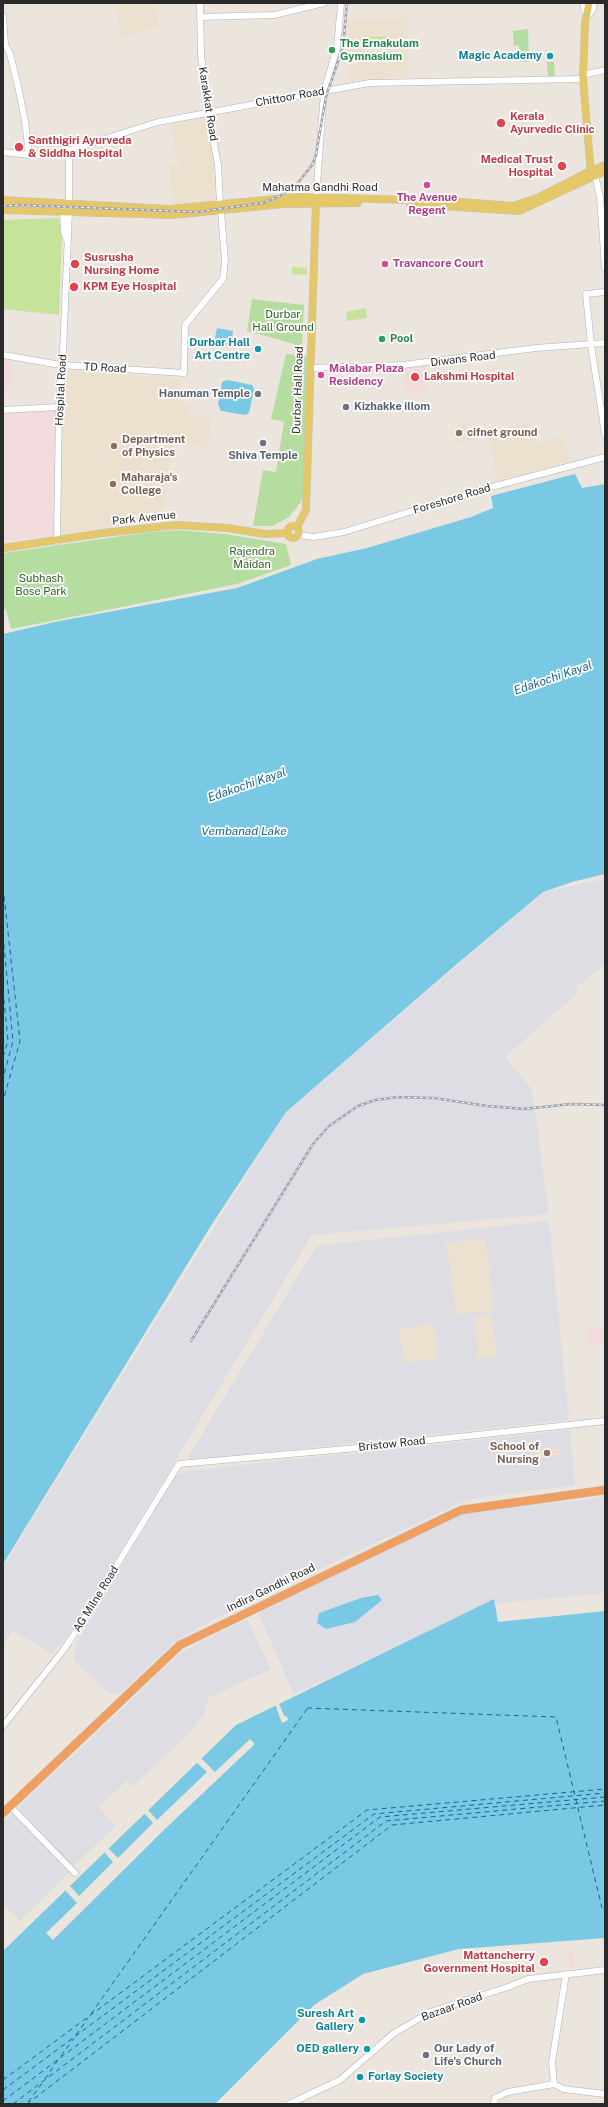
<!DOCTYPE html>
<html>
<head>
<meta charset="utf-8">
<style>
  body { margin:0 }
  #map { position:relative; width:608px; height:2107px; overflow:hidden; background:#ebe5dd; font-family:"Public Sans",sans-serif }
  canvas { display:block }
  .frame { position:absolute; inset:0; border:4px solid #2a2a2a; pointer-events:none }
</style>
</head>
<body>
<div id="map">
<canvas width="608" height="2107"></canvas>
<div class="frame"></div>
</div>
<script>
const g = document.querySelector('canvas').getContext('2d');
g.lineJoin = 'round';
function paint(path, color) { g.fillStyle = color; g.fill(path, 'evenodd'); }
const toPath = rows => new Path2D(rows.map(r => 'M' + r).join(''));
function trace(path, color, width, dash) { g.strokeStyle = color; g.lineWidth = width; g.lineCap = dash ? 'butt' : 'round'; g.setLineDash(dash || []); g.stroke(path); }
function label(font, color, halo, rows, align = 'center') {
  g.font = font + ' "Public Sans",sans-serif'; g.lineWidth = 3.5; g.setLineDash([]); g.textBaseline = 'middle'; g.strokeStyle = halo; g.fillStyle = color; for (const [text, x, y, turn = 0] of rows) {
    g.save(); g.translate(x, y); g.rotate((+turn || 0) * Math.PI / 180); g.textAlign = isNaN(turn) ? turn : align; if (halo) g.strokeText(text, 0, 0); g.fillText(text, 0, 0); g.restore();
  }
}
paint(toPath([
  [605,879,605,964,576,988,578,993,505,1057,532,1089,549,1214,312,1235,70,1634,52,1654,12,1630,3,1647,3,1566,286,1112,543,892],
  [549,1221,569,1420,195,1460,188,1457,315,1248,321,1245],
  [570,1430,575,1485,472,1499,455,1505,208,1622,172,1644,120,1693,111,1695,74,1660,76,1644,169,1485,174,1477,186,1471],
  [605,1497,605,1593,491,1604,294,1694,258,1613,462,1514],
  [247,1619,271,1669,208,1698,204,1714,196,1726,133,1787,127,1781,98,1807,116,1826,72,1867,18,1808,177,1656,187,1649],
  [12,1814,70,1871,20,1921,3,1904,3,1822]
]), '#dfdde4');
paint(toPath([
  [116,3,165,3,156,5,159,26,120,39],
  [407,17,409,76,349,81,347,20],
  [206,113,216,166,219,203,174,208,169,166,179,165,170,121],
  [63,369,183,379,181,403,190,404,188,415,211,417,207,447,174,443,161,520,59,534],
  [531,421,537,444,562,436,571,461,498,481,489,435],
  [462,422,468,428,464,434,476,434,476,440,458,442,452,432],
  [485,1238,494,1310,456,1315,447,1243],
  [491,1315,497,1356,476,1359,478,1346,474,1317],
  [434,1323,438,1359,404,1363,399,1329],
  [560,1448,560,1455,535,1457,534,1451]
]), '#ebe1ce');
paint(toPath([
  [3,357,12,358,12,388,3,388],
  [427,365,424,391,405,392,403,367],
  [56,410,55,535,3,541,3,414],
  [605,1326,605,1344,589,1346,587,1328],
  [573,1951,577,1967,570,1968,567,1953]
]), '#f1dbdc');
paint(toPath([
  [528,29,529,62,520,61,519,45,514,46,513,31],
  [547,62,554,62,555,78,548,78],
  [252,299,304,305,302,344,298,345,247,331],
  [286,354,307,356,304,490,301,502,289,517,273,526,253,526,263,470,276,472,284,422,271,419],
  [177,530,225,534,286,544,291,565,237,584,11,629,6,609,3,610,3,553,143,533]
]), '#b4dd9f');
paint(toPath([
  [386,36,387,46,369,47,368,37],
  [59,218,62,239,59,315,3,309,3,220],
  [292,267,307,268,307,275,292,274],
  [366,308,367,318,347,321,346,312]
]), '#c5e39b');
paint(toPath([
  [217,328,233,331,231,345,214,343],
  [228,380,252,385,254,389,249,413,245,415,221,411,218,404,222,382],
  [575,474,582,488,605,484,605,874,572,882,543,892,458,963,286,1112,212,1224,3,1564,3,634,55,622,237,588,317,559,367,548,471,517,493,508,491,496],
  [378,1595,382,1600,355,1622,326,1629,317,1623,319,1613,361,1598],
  [494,1599,498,1622,605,1611,605,1938,459,1949,363,1974,314,2005,215,2104,3,2104,3,1951,236,1725]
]), '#79c8e4');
paint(toPath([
  [278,1702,285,1717,287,1716,288,1720,282,1723,275,1704],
  [250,1739,255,1744,166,1828,53,1940,46,1933,77,1903,65,1890,70,1886,79,1896,113,1862,104,1852,108,1848,118,1858,153,1823,144,1813,148,1810,157,1820,207,1772,196,1762,201,1758,215,1772]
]), '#ebe5dd');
trace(toPath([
  [3,887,20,1041,3,1101],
  [3,935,13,1041,3,1078],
  [3,990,8,1041,3,1057],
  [307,1708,556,1717,602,1908],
  [91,2014,307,1709,306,1705],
  [76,2035,88,2018],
  [61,2056,74,2038],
  [45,2079,58,2060],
  [3,2080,367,1810,605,1789],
  [3,2090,374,1814,605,1793],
  [3,2101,380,1817,605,1797],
  [28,2102,43,2082],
  [13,2104,386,1821,605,1801],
  [27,2104,392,1825,605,1805]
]), '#19678f', 1, [5, 4]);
const secondary = toPath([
  [200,3,201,55,208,111,218,165,220,204],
  [584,3,584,9,588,16,593,9,593,3],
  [3,16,5,44,10,54,18,86,25,121,29,155],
  [200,17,274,15,324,3],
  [587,74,605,70],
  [3,152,29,155,60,153,158,122,369,83,583,79],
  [595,175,600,197,605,268],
  [316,198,324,91,337,48,341,3],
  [69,204,69,150],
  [63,211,64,232,67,240],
  [605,292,586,294,591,345,605,434],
  [3,355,61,365,184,373,185,325,223,279,225,261,221,211],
  [310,368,403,365,536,348,605,343],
  [3,410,59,407],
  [298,535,314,537,344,532,484,489,605,457],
  [57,541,59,407,63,351,69,211],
  [3,1726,62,1652,75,1633,179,1464,357,1448,605,1421],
  [10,1806,75,1873],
  [566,1974,552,2062,554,2084,563,2089,605,2094],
  [289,2104,340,2080,393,2034,430,2012,508,1987,528,1979,605,1970],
  [494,2104,495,2098,508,2092,554,2084]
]);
const primary = toPath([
  [589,3,585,23,583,79,591,174],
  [3,200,169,209,297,197,449,201,513,206,537,198,590,171,605,165],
  [410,204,519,211,605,171],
  [3,210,172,215,284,204,358,203],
  '287 532a6 6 0 1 1 12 0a6 6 0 1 1-12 0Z',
  [297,527,306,510,316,200],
  [3,548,103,533,176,525,228,528,265,534,288,533]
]);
const highway = toPath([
  [3,1813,180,1645,461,1510,605,1490]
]);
trace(secondary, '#aeb0b9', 7);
trace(primary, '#c3c3c3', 8);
trace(highway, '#c3c3c3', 9);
trace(secondary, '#fff', 6);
trace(primary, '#e4c769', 7);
trace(highway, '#f09f63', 8);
const rail = toPath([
  [3,206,20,205,197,212,263,203,280,196,297,184,312,165,316,155,326,96,343,47,347,3],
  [191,1341,313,1144,329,1126,358,1106,375,1100,398,1097,434,1098,487,1106,524,1109,571,1104,605,1105]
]);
trace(rail, '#a1a3b3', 2.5);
trace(rail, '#fff', 1, [3]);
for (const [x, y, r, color] of [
  [332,50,4,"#2e9e5b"],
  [550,56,4,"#0f9aa8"],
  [501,123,5,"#e0444e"],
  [19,147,5,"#e0444e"],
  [562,166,5,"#e0444e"],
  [427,185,4,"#d1479c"],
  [75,264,5,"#e0444e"],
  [385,264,4,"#d1479c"],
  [74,287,5,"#e0444e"],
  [382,339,4,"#2e9e5b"],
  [258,349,4,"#0f9aa8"],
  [321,375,4,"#d1479c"],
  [415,377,5,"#e0444e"],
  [258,394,4,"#6b7280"],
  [346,407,4,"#6b7280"],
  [459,433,4,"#8d6e63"],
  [263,443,4,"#6b7280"],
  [114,446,4,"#8d6e63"],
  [113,484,4,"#8d6e63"],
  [547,1453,4,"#8d6e63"],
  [544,1962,5,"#e0444e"],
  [362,2020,4,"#0f9aa8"],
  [367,2049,4,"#0f9aa8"],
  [426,2055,4,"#6b7280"],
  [360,2077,4,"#0f9aa8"]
]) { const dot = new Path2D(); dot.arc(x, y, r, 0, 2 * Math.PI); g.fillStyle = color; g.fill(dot); trace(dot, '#fff', 1.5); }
label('bold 11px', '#27864d', '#fff', [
  ["The Ernakulam",340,44],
  ["Gymnasium",340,57],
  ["Pool",390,339]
], 'left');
label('bold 11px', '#0d838f', '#fff', [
  ["Magic Academy",542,56],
  ["Durbar Hall",250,343],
  ["Art Centre",250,356],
  ["Suresh Art",354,2014],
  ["Gallery",354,2027],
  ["OED gallery",359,2049],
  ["Forlay Society",368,2077,"left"]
], 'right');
label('11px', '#2a2a2a', '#fff', [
  ["Chittoor Road",290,97,-10],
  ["Karakkat Road",208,104,81],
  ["Mahatma Gandhi Road",320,188],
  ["Diwans Road",463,359,-7],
  ["TD Road",105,368,3],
  ["Hospital Road",61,390,-87],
  ["Durbar Hall Road",298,390,-88],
  ["Foreshore Road",452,499,-17],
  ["Park Avenue",144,518,-6],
  ["Bristow Road",392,1444,-6],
  ["Indira Gandhi Road",271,1588,-26],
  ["AG Milne Road",96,1599,-58],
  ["Bazaar Road",452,2007,-20]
]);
label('bold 11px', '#be3a42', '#fff', [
  ["Kerala",510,117],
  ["Ayurvedic Clinic",510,130],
  ["Santhigiri Ayurveda",28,141],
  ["& Siddha Hospital",28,154],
  ["Medical Trust",553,160,"right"],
  ["Hospital",553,173,"right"],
  ["Susrusha",84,258],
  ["Nursing Home",84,271],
  ["KPM Eye Hospital",83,287],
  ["Lakshmi Hospital",424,377],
  ["Mattancherry",535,1956,"right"],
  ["Government Hospital",535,1969,"right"]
], 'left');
label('bold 11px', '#b23c85', '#fff', [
  ["The Avenue",427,198,"center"],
  ["Regent",427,211,"center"],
  ["Travancore Court",393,264],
  ["Malabar Plaza",329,369],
  ["Residency",329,382]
], 'left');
label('11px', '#2e6120', '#fff', [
  ["Durbar",283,315],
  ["Hall Ground",283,328],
  ["Rajendra",252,552],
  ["Maidan",252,565],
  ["Subhash",41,579],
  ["Bose Park",41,592]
]);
label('bold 11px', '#5b616d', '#fff', [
  ["Hanuman Temple",250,394,"right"],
  ["Kizhakke illom",354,407],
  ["Shiva Temple",263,456,"center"],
  ["Our Lady of",434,2049],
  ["Life's Church",434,2062]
], 'left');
label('bold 11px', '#785e54', '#fff', [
  ["cifnet ground",467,433],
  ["Department",122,440],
  ["of Physics",122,453],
  ["Maharaja's",121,478],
  ["College",121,491],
  ["School of",539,1447,"right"],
  ["Nursing",539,1460,"right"]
], 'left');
label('italic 12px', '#19678f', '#fff', [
  ["Edakochi Kayal",553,678,-19],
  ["Edakochi Kayal",247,785,-19],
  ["Vembanad Lake",244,831]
]);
</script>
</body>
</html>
